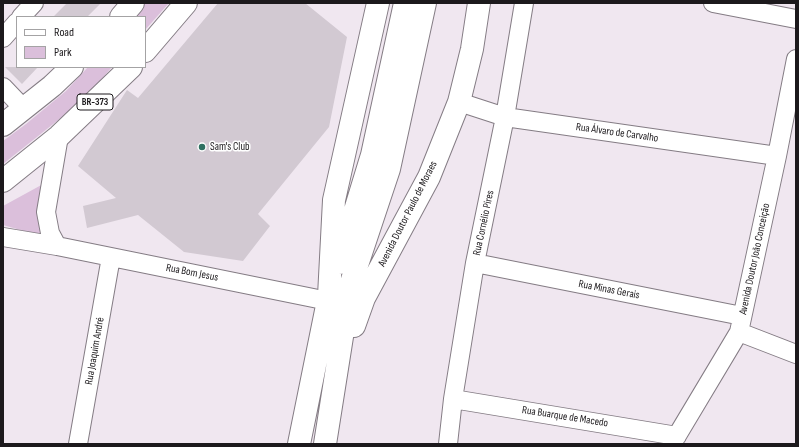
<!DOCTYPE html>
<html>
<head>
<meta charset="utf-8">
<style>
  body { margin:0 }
  #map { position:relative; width:799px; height:447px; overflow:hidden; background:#f0e7f0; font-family:"Sofia Sans Condensed",sans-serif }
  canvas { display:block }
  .frame { position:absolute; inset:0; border:4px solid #1c191c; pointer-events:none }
  .legend { position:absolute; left:16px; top:16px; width:130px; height:52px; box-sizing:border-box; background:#fff; border:1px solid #a4a3a4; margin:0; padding:5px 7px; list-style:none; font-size:12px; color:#1c191c }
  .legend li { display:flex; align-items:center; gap:8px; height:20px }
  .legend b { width:20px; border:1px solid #a4a3a4 }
</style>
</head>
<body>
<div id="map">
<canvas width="799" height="447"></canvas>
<div class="frame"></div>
<ul class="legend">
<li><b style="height:5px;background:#fff"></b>Road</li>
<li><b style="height:11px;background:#dbbfdb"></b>Park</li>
</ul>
</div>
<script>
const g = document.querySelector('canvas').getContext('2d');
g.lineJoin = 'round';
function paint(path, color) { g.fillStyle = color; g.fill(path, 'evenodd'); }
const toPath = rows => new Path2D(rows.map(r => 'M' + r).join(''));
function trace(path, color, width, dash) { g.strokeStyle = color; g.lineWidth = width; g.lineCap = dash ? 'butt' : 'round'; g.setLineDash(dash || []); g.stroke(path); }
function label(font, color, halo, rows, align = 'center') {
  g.font = font + ' "Sofia Sans Condensed",sans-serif'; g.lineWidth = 3; g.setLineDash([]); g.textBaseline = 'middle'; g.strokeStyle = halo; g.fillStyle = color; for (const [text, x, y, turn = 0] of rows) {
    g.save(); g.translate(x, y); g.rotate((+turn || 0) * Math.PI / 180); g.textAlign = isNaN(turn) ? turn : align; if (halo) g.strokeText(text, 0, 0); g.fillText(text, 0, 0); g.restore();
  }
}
paint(toPath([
  [145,3,169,3,145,30,145,17,134,17],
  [88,67,112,67,100,81,67,113,3,164,3,141,26,124,66,91],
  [45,183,45,237,3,225,3,206]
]), '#dbbfdb');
paint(toPath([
  [67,3,101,3,87,17,53,17],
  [218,3,305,3,347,37,329,127,258,214,270,226,243,261,184,252,138,215,87,228,83,206,116,198,78,166,127,90,138,98],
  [5,67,38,67,22,84]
]), '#d2c9d2');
const minor = toPath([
  [713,3,796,19],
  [21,17,34,3],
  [3,38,17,22],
  [3,87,24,109],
  [459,102,505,117,777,156],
  [3,237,57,246,328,301],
  [57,246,50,233,46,212,59,136],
  [475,263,742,316],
  [739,332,796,354],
  [453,399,677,436],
  [78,444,111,257],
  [448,444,453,399,475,263,505,117,524,3],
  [672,444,739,332,777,156,796,59]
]);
const major = toPath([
  [121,17,133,3],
  [145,51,186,3],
  [3,125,52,86,72,67],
  [3,181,59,136,131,67],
  [339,263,372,155,405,3],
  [354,326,364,298,429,177,459,102,472,49,479,3],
  [299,444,329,296,334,200,378,3],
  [325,444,350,286,389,169,425,3]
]);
trace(minor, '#847c84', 20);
trace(major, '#847c84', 24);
trace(minor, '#fff', 18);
trace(major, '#fff', 22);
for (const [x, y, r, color] of [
  [202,147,4,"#2f7162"]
]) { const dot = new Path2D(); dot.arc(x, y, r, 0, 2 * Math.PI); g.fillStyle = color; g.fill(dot); trace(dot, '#fff', 1.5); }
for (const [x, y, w] of [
  [95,102,36]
]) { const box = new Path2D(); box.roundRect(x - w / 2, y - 8, w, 16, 3); g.fillStyle = '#fff'; g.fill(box); trace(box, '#1c191c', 1); }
label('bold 10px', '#1c191c', null, [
  ["BR-373",95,102]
]);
label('11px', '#1c191c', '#fff', [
  ["Rua Álvaro de Carvalho",617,133,8],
  ["Avenida Doutor Paulo de Moraes",408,214,-63],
  ["Rua Cornélio Pires",484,223,-78],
  ["Avenida Doutor João Conceição",755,259,-78],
  ["Rua Bom Jesus",192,273,11],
  ["Rua Minas Gerais",609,290,11],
  ["Rua Joaquim André",95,351,-80],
  ["Rua Buarque de Macedo",565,417,9]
]);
label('11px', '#1c191c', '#fff', [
  ["Sam's Club",210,147]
], 'left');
</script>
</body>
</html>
